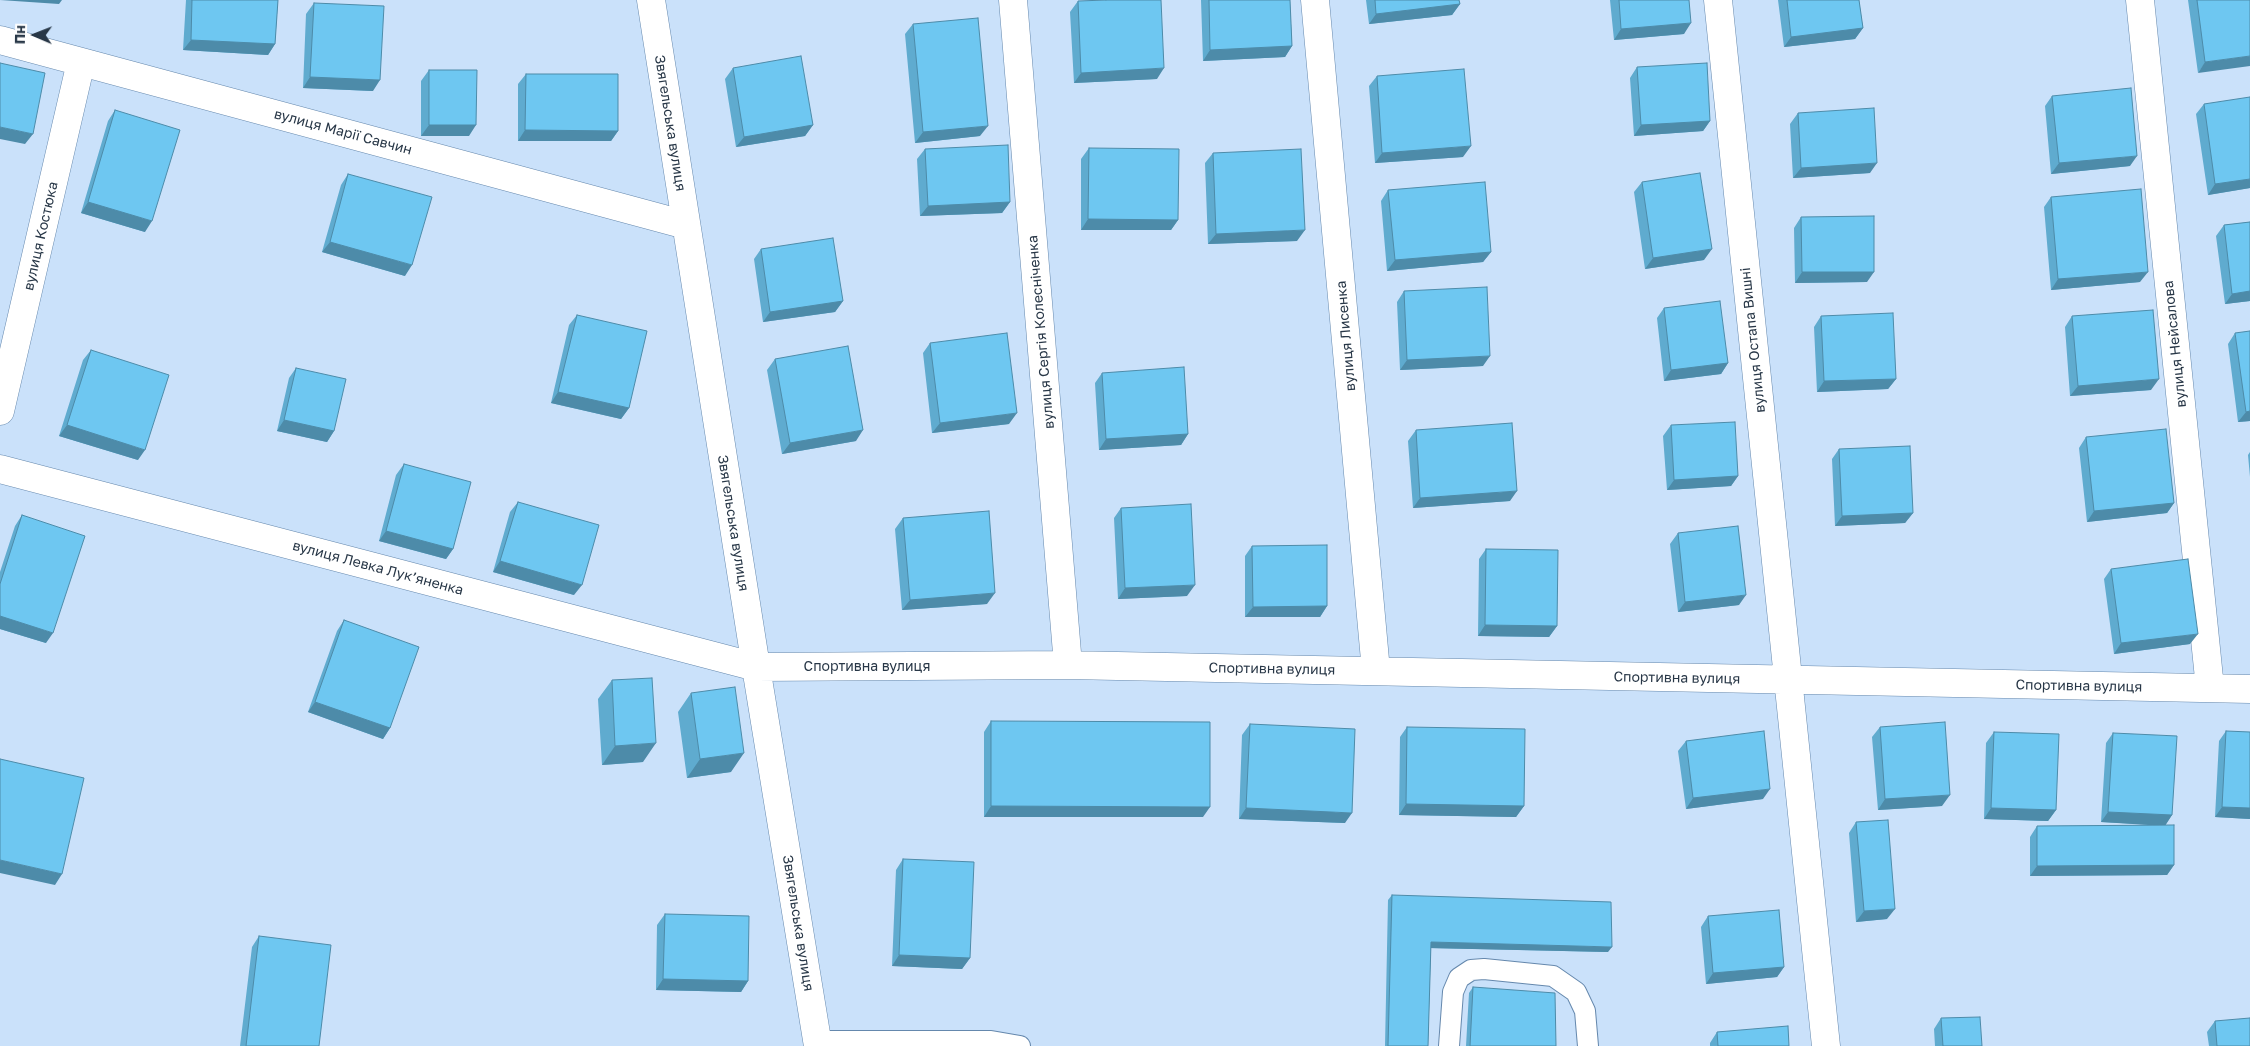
<!DOCTYPE html>
<html>
<head>
<meta charset="utf-8">
<style>
  body { margin:0 }
  #map { position:relative; width:2250px; height:1046px; overflow:hidden; background:#cae1fa; font-family:"Golos Text",sans-serif }
  canvas { display:block }
  .north { position:absolute; left:10px; top:10px; width:50px; height:50px; -webkit-text-stroke:4px #fff; paint-order:stroke; rotate:271deg; font-size:14px; font-weight:700; line-height:20px; text-align:center; color:#283747 }
  .north::after { content:''; display:block; margin:auto; width:18px; height:22px; background:#283747; clip-path:polygon(50% 0,100% 100%,50% 72%,0 100%) }
</style>
</head>
<body>
<div id="map">
<canvas width="2250" height="1046"></canvas>
<div class="north">Пн</div>
</div>
<script>
const g = document.querySelector('canvas').getContext('2d');
g.lineJoin = 'round';
const toPath = rows => new Path2D(rows.map(r => 'M' + r).join(''));
function trace(path, color, width, dash) { g.strokeStyle = color; g.lineWidth = width; g.lineCap = dash ? 'butt' : 'round'; g.setLineDash(dash || []); g.stroke(path); }
function paint(path, color) { g.fillStyle = color; g.fill(path, 'evenodd'); }
function label(font, color, halo, rows, align = 'center') {
  g.font = font + ' "Golos Text",sans-serif'; g.lineWidth = 4; g.setLineDash([]); g.textBaseline = 'middle'; g.strokeStyle = halo; g.fillStyle = color; for (const [text, x, y, turn = 0] of rows) {
    g.save(); g.translate(x, y); g.rotate((+turn || 0) * Math.PI / 180); g.textAlign = isNaN(turn) ? turn : align; if (halo) g.strokeText(text, 0, 0); g.fillText(text, 0, 0); g.restore();
  }
}
const lane = toPath([
  [817,1041,991,1041,1020,1046],
  [1449,1046,1453,992,1459,978,1471,970,1484,969,1553,976,1576,992,1585,1011,1588,1046]
]);
const street = toPath([
  [651,0,756,667,818,1046],
  [1013,0,1068,665],
  [1315,0,1376,671],
  [1718,0,1826,1046],
  [2140,0,2210,688],
  [0,40,686,225],
  [0,411,81,62],
  [0,469,756,667,1068,665,2250,689]
]);
trace(lane, '#6588ad', 22);
trace(street, '#6588ad', 29);
trace(lane, '#fff', 20);
trace(street, '#fff', 28);
paint(toPath([
  [186,0,278,0,275,44,268,55,183,50],
  [1201,0,1290,0,1292,46,1285,57,1203,61],
  [1366,0,1459,0,1460,4,1452,15,1369,24],
  [1610,0,1689,0,1684,34,1614,40],
  [1778,0,1859,0,1863,28,1855,39,1784,47],
  [2188,0,2250,0,2198,73],
  [1078,1,1157,79,1074,83,1070,12],
  [314,3,373,91,303,88,306,14],
  [913,24,980,136,915,143,905,34],
  [1637,67,1710,121,1703,131,1634,136,1630,78],
  [733,68,813,125,805,136,736,147,725,79],
  [429,70,469,136,421,136,421,81],
  [526,74,618,131,611,141,518,141,518,84],
  [1377,76,1463,157,1375,163,1369,86],
  [2052,96,2130,166,2051,174,2045,106],
  [2204,104,2250,188,2208,195,2196,114],
  [115,110,145,232,81,213,108,121],
  [1798,113,1870,173,1793,178,1790,124],
  [1089,148,1178,220,1171,230,1081,230,1081,159],
  [925,149,1010,202,1002,213,920,216,917,159],
  [1213,153,1297,241,1208,244,1205,163],
  [348,174,405,276,322,252,341,185],
  [1642,182,1704,260,1645,269,1634,192],
  [1388,190,1491,252,1483,262,1387,271,1381,201],
  [2051,197,2140,282,2051,290,2044,207],
  [1801,217,1867,282,1795,283,1794,228],
  [2250,222,2250,301,2225,304,2216,236,2224,225],
  [761,249,843,301,835,312,763,322,754,259],
  [1404,291,1483,366,1400,370,1397,302],
  [1664,308,1728,363,1721,374,1664,381,1657,318],
  [577,315,629,408,621,419,551,403,569,325],
  [1821,316,1896,379,1888,389,1817,392,1814,327],
  [2072,316,2151,390,2070,396,2065,327],
  [2235,333,2250,421,2238,422,2228,344],
  [930,343,1009,424,932,433,923,353],
  [91,350,138,460,59,436,83,360],
  [775,359,856,441,782,454,767,370],
  [296,368,334,431,327,442,277,431,289,378],
  [1102,373,1188,434,1181,445,1099,450,1095,383],
  [1671,425,1738,476,1731,486,1667,490,1663,436],
  [1416,430,1510,501,1413,508,1408,441],
  [2086,437,2174,503,2167,513,2087,522,2079,448],
  [1839,449,1913,513,1905,523,1835,526,1832,459],
  [2250,452,2250,477,2248,455],
  [404,464,453,549,446,559,379,541,396,475],
  [518,502,574,595,493,572,510,512],
  [1121,508,1187,596,1118,599,1114,518],
  [22,515,46,643,0,629,0,572,15,526],
  [903,518,987,604,902,610,895,529],
  [1678,533,1739,605,1678,612,1670,544],
  [1252,546,1327,606,1320,617,1245,617,1245,556],
  [1486,549,1557,626,1549,637,1478,636,1479,559],
  [2111,569,2190,644,2114,654,2104,579],
  [344,620,390,728,383,739,308,712,337,631],
  [612,680,643,762,602,765,598,699],
  [691,693,731,772,687,778,678,712],
  [991,721,1203,817,984,817,984,732],
  [1250,724,1345,823,1239,819,1242,735],
  [1407,727,1524,806,1516,817,1399,815,1400,737],
  [1880,727,1942,806,1878,810,1872,737],
  [2226,731,2250,819,2215,817,2219,741],
  [1994,732,2056,810,2048,821,1984,819,1986,743],
  [2113,733,2172,815,2165,825,2174,865,2167,875,2030,876,2030,837,2037,826,2156,825,2101,822,2106,743],
  [1686,741,1763,799,1686,809,1678,751],
  [1856,822,1887,919,1856,922,1849,833],
  [903,859,970,958,962,969,892,966,896,870],
  [1392,895,1608,952,1431,948,1428,1046,1385,1046,1388,900],
  [665,914,748,981,741,992,656,990,657,925],
  [1708,916,1784,967,1777,977,1706,984,1701,927],
  [259,936,319,1046,240,1046,252,947],
  [1473,987,1556,1046,1466,1046,1469,993],
  [1941,1018,1982,1046,1935,1046,1934,1029],
  [2215,1021,2250,1046,2209,1046,2207,1032],
  [1717,1032,1789,1046,1710,1046,1710,1043]
]), '#5fabcf');
paint(toPath([
  [0,0,62,0,59,4],
  [1460,4,1452,15,1369,24,1376,14],
  [1691,23,1684,34,1614,40,1621,29],
  [1863,28,1855,39,1784,47,1791,37],
  [191,40,275,44,268,55,183,50],
  [1292,46,1285,57,1203,61,1210,50],
  [2250,56,2250,66,2198,73,2205,62],
  [1164,68,1157,79,1074,83,1081,73],
  [310,77,380,80,373,91,303,88],
  [1710,121,1703,131,1634,136,1641,125],
  [429,125,476,125,469,136,421,136],
  [813,125,805,136,736,147,744,137],
  [988,126,980,136,915,143,923,132],
  [0,127,33,134,25,144,0,139],
  [525,130,618,131,611,141,518,141],
  [1471,146,1463,157,1375,163,1382,153],
  [2137,156,2130,166,2051,174,2059,163],
  [1877,163,1870,173,1793,178,1801,168],
  [2250,179,2250,188,2208,195,2215,184],
  [88,202,152,221,145,232,81,213],
  [1010,202,1002,213,920,216,928,206],
  [1088,219,1178,220,1171,230,1081,230],
  [1305,230,1297,241,1208,244,1216,234],
  [330,242,412,265,405,276,322,252],
  [1712,249,1704,260,1645,269,1653,258],
  [1491,252,1483,262,1387,271,1395,260],
  [1802,272,1874,272,1867,282,1795,283],
  [2148,272,2140,282,2051,290,2058,279],
  [2250,291,2250,301,2225,304,2232,294],
  [843,301,835,312,763,322,770,312],
  [1490,356,1483,366,1400,370,1407,360],
  [1728,363,1721,374,1664,381,1671,370],
  [1896,379,1888,389,1817,392,1824,381],
  [2159,379,2151,390,2070,396,2078,386],
  [558,392,629,408,621,419,551,403],
  [2250,411,2250,421,2238,422,2246,412],
  [1017,413,1009,424,932,433,940,423],
  [284,420,334,431,327,442,277,431],
  [67,425,145,450,138,460,59,436],
  [863,430,856,441,782,454,790,443],
  [1188,434,1181,445,1099,450,1106,439],
  [1738,476,1731,486,1667,490,1674,480],
  [1517,491,1510,501,1413,508,1420,498],
  [2174,503,2167,513,2087,522,2094,511],
  [1913,513,1905,523,1835,526,1842,516],
  [386,531,453,549,446,559,379,541],
  [500,561,582,585,574,595,493,572],
  [1195,585,1187,596,1118,599,1125,588],
  [995,593,987,604,902,610,910,600],
  [1746,595,1739,605,1678,612,1685,602],
  [1327,606,1320,617,1245,617,1253,607],
  [0,616,53,633,46,643,0,629],
  [1485,625,1557,626,1549,637,1478,636],
  [2198,634,2190,644,2114,654,2121,643],
  [315,702,390,728,383,739,308,712],
  [656,743,643,762,602,765,615,746],
  [744,753,731,772,687,778,700,759],
  [1770,789,1763,799,1686,809,1693,798],
  [1950,795,1942,806,1878,810,1885,799],
  [1406,804,1524,806,1516,817,1399,815],
  [991,806,1210,807,1203,817,984,817],
  [2222,807,2250,808,2250,819,2215,817],
  [1246,808,1352,813,1345,823,1239,819],
  [1991,808,2056,810,2048,821,1984,819],
  [2108,812,2172,815,2165,826,2101,822],
  [0,860,62,874,55,885,0,873],
  [2174,865,2167,875,2030,876,2037,866],
  [1895,909,1887,919,1856,922,1864,911],
  [1431,942,1612,947,1608,952,1427,948],
  [899,955,970,958,962,969,892,966],
  [1784,967,1777,977,1706,984,1713,973],
  [663,979,748,981,741,992,656,990]
]), '#4d8ba9');
const building = toPath([
  [192,0,278,0,275,44,191,40,192,0],
  [1106,0,1161,0,1164,68,1081,73,1078,1,1106,0],
  [1209,0,1290,0,1292,46,1210,50,1209,0],
  [1375,0,1459,0,1460,4,1376,14,1375,0],
  [1619,0,1689,0,1691,23,1621,29,1619,0],
  [1787,0,1859,0,1863,28,1791,37,1787,0],
  [2197,0,2250,0,2250,56,2205,62,2197,0],
  [314,3,384,6,380,80,310,77,314,3],
  [978,18,988,126,923,132,913,24,978,18],
  [801,56,813,125,744,137,733,68,801,56],
  [0,63,45,73,33,134,0,127,0,63],
  [1707,63,1710,121,1641,125,1637,67,1707,63],
  [1464,69,1471,146,1382,153,1377,76,1464,69],
  [429,70,477,70,476,125,429,125,429,70],
  [526,74,618,74,618,131,525,130,526,74],
  [2131,88,2137,156,2059,163,2052,96,2131,88],
  [2250,97,2250,179,2215,184,2204,104,2250,97],
  [1874,108,1877,163,1801,168,1798,113,1874,108],
  [115,110,180,130,152,221,88,202,115,110],
  [1008,145,1010,202,928,206,925,149,1008,145],
  [1089,148,1179,149,1178,220,1088,219,1089,148],
  [1301,149,1305,230,1216,234,1213,153,1301,149],
  [1700,173,1712,249,1653,258,1642,182,1700,173],
  [348,174,432,197,412,265,330,242,348,174],
  [1485,182,1491,252,1395,260,1388,190,1485,182],
  [2141,189,2148,272,2058,279,2051,197,2141,189],
  [1874,216,1874,272,1802,272,1801,217,1874,216],
  [2250,222,2250,291,2232,294,2224,225,2250,222],
  [833,238,843,301,770,312,761,249,833,238],
  [1487,287,1490,356,1407,360,1404,291,1487,287],
  [1720,301,1728,363,1671,370,1664,308,1720,301],
  [2153,310,2159,379,2078,386,2072,316,2153,310],
  [1893,313,1896,379,1824,381,1821,316,1893,313],
  [577,315,647,331,629,408,558,392,577,315],
  [2250,331,2250,411,2246,412,2235,333,2250,331],
  [1007,333,1017,413,940,423,930,343,1007,333],
  [848,346,863,430,790,443,775,359,848,346],
  [91,350,169,375,145,450,67,425,91,350],
  [1184,367,1188,434,1106,439,1102,373,1184,367],
  [296,368,346,379,334,431,284,420,296,368],
  [1735,422,1738,476,1674,480,1671,425,1735,422],
  [1512,423,1517,491,1420,498,1416,430,1512,423],
  [2166,429,2174,503,2094,511,2086,437,2166,429],
  [1910,446,1913,513,1842,516,1839,449,1910,446],
  [404,464,471,482,453,549,386,531,404,464],
  [518,502,599,525,582,585,500,561,518,502],
  [1191,504,1195,585,1125,588,1121,508,1191,504],
  [989,511,995,593,910,600,903,518,989,511],
  [22,515,85,536,53,633,0,616,0,584,22,515],
  [1738,526,1746,595,1685,602,1678,533,1738,526],
  [1327,545,1327,606,1253,607,1252,546,1327,545],
  [1486,549,1558,550,1557,626,1485,625,1486,549],
  [2188,559,2198,634,2121,643,2111,569,2188,559],
  [344,620,419,647,390,728,315,702,344,620],
  [652,678,656,743,615,746,612,680,652,678],
  [735,687,744,753,700,759,691,693,735,687],
  [991,721,1210,722,1210,807,991,806,991,721],
  [1945,722,1950,795,1885,799,1880,727,1945,722],
  [1250,724,1355,729,1352,813,1246,808,1250,724],
  [1407,727,1525,729,1524,806,1406,804,1407,727],
  [1764,731,1770,789,1693,798,1686,741,1764,731],
  [2226,731,2250,732,2250,808,2222,807,2226,731],
  [1994,732,2059,734,2056,810,1991,808,1994,732],
  [2113,733,2177,736,2172,815,2108,812,2113,733],
  [0,759,84,778,62,874,0,860,0,759],
  [1888,820,1895,909,1864,911,1856,822,1888,820],
  [2174,825,2174,865,2037,866,2037,826,2174,825],
  [903,859,974,862,970,958,899,955,903,859],
  [1392,895,1611,902,1612,947,1431,942,1428,1046,1388,1046,1392,895],
  [1779,910,1784,967,1713,973,1708,916,1779,910],
  [665,914,749,916,748,981,663,979,665,914],
  [259,936,331,945,319,1046,246,1046,259,936],
  [1473,987,1555,993,1556,1046,1470,1046,1473,987],
  [1980,1017,1982,1046,1943,1046,1941,1018,1980,1017],
  [2250,1018,2250,1046,2217,1046,2215,1021,2250,1018],
  [1788,1026,1789,1046,1718,1046,1717,1032,1788,1026]
]);
paint(building, '#6ec7f1');
trace(building, '#4d8ba9', 1);
label('14px', '#283747', '#fff', [
  ["Звягельська вулиця",670,123,81],
  ["вулиця Марії Савчин",343,132,15],
  ["вулиця Костюка",41,236,-77],
  ["вулиця Сергія Колесніченка",1041,332,-95],
  ["вулиця Лисенка",1346,336,-95],
  ["вулиця Остапа Вишні",1753,340,-96],
  ["вулиця Нейсалова",2175,344,-96],
  ["Звягельська вулиця",733,523,81],
  ["вулиця Левка Лукʼяненка",378,568,15],
  ["Спортивна вулиця",867,667],
  ["Спортивна вулиця",1272,669,1],
  ["Спортивна вулиця",1677,678,1],
  ["Спортивна вулиця",2079,686,1],
  ["Звягельська вулиця",798,923,81]
]);
</script>
</body>
</html>
